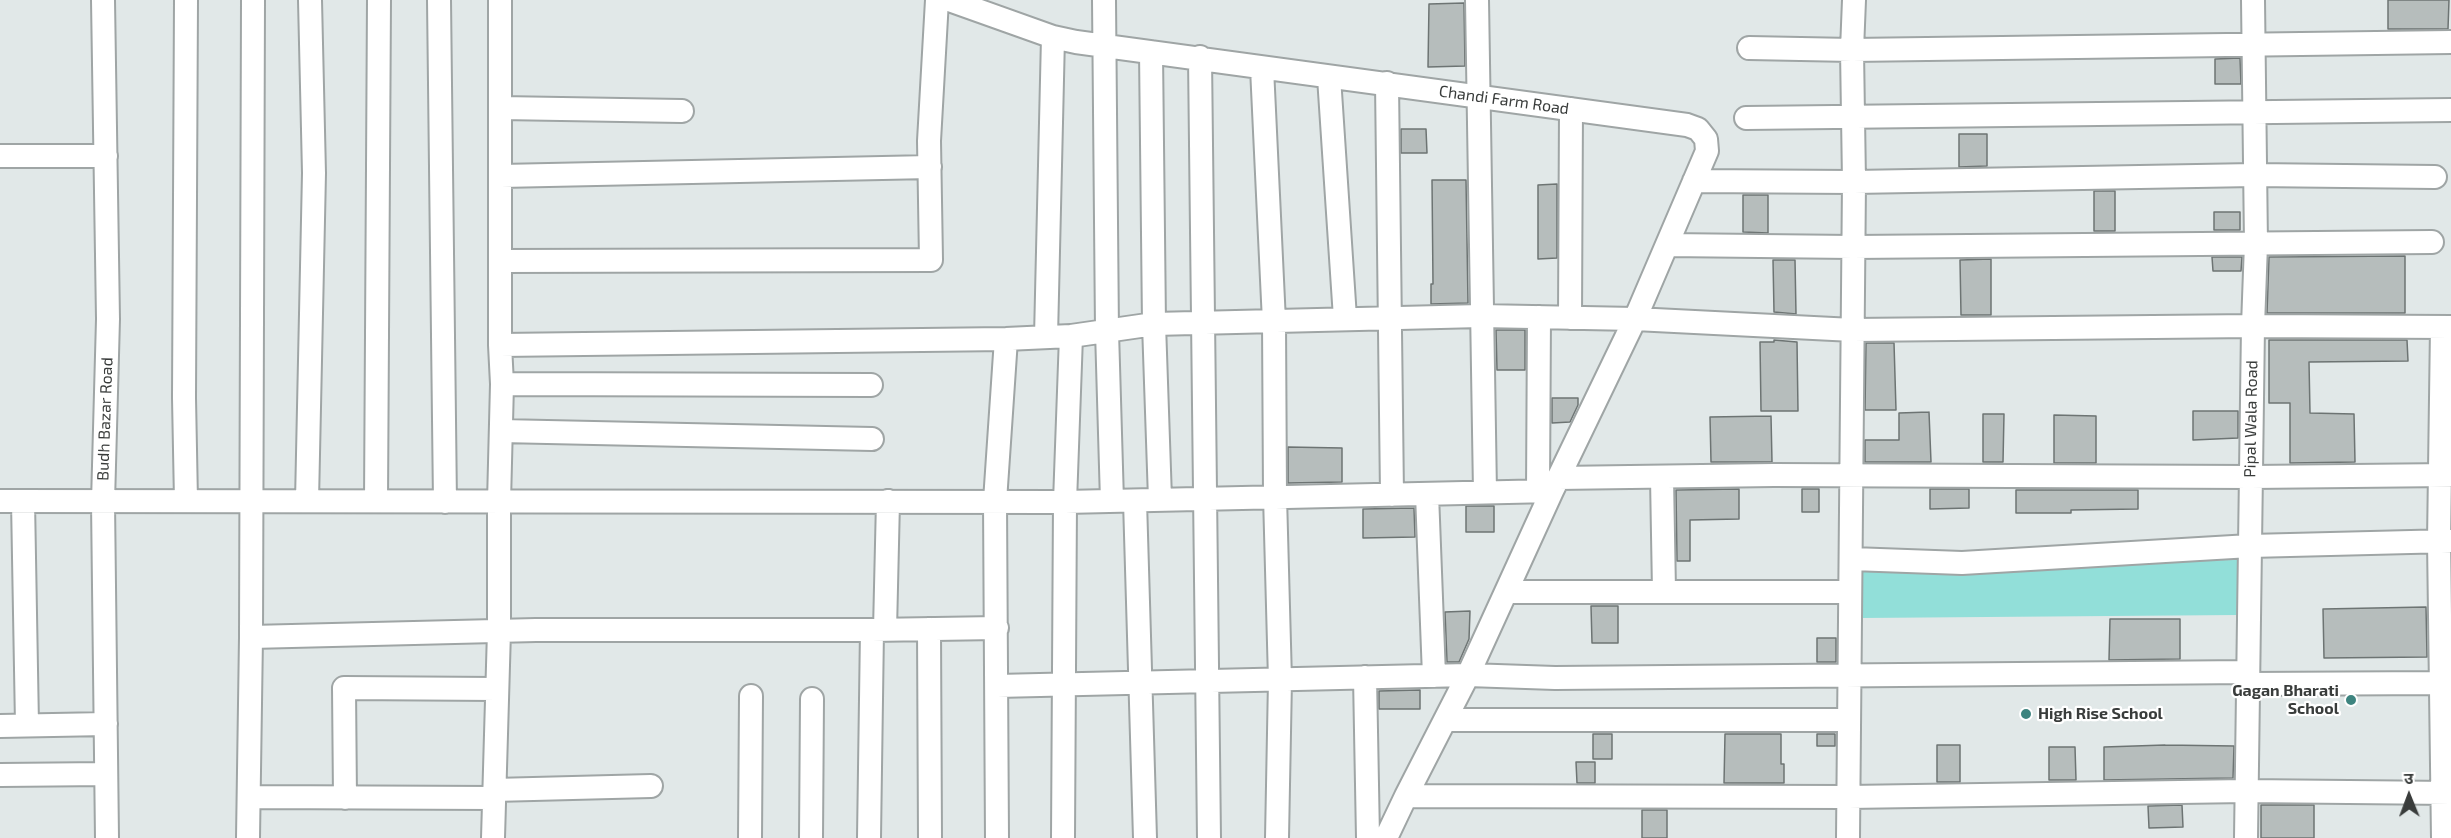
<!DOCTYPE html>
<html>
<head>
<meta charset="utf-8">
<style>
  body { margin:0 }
  #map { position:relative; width:2451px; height:838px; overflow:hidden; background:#e1e8e8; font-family:"Exo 2","Noto Sans Devanagari",sans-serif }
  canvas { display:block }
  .north { position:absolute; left:2379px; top:766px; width:60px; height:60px; -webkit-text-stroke:4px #fff; paint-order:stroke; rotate:359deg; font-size:16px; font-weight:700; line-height:24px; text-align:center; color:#393c3b }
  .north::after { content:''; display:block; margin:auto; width:21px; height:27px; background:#393c3b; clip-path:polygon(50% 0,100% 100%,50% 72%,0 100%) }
</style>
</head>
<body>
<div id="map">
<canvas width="2451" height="838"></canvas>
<div class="north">उ</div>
</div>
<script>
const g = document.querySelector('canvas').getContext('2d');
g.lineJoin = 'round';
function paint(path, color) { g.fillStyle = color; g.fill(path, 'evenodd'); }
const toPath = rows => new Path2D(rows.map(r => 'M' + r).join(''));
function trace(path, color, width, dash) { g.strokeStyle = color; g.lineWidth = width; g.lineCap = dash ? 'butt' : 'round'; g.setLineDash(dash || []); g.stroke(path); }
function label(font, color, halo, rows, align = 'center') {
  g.font = font + ' "Exo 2",sans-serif'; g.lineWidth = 4.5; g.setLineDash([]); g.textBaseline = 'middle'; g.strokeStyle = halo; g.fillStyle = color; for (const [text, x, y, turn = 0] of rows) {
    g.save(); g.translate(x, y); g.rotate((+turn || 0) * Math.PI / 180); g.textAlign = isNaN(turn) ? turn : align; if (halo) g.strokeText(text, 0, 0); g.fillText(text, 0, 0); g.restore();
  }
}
paint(toPath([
  [2237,560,2237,615,1861,618,1860,563]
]), '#92dfd9');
const building = toPath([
  [2388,0,2449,0,2448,29,2388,29,2388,0],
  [1464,3,1465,66,1428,67,1429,4,1464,3],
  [2240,58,2241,84,2215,84,2215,59,2240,58],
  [1401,129,1426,129,1427,153,1401,153,1401,129],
  [1959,134,1987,134,1987,166,1959,167,1959,134],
  [1432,180,1466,180,1468,303,1431,304,1431,284,1433,284,1432,180],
  [1557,184,1557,258,1538,259,1538,185,1557,184],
  [2094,191,2115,191,2115,231,2094,231,2094,191],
  [1743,195,1768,195,1768,233,1743,232,1743,195],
  [2214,212,2240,212,2240,230,2214,230,2214,212],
  [2405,256,2405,313,2267,313,2269,257,2405,256],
  [2212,257,2242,257,2241,271,2213,271,2212,257],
  [1991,259,1991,315,1961,315,1960,260,1991,259],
  [1773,260,1795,260,1796,314,1774,312,1773,260],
  [1496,330,1525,330,1525,370,1497,370,1496,330],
  [1774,340,1797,342,1798,411,1761,411,1760,342,1774,342,1774,340],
  [2269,340,2407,340,2408,361,2309,362,2310,413,2354,414,2355,462,2290,463,2290,403,2269,403,2269,340],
  [1866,343,1894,343,1896,410,1865,410,1866,343],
  [1552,398,1578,398,1578,405,1570,422,1552,423,1552,398],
  [2193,411,2238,411,2238,438,2193,440,2193,411],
  [1929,412,1931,462,1865,462,1865,440,1899,440,1899,413,1929,412],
  [1983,414,2004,414,2003,462,1983,462,1983,414],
  [2054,415,2096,416,2096,463,2054,463,2054,415],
  [1771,416,1772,462,1711,462,1710,417,1771,416],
  [1288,447,1342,448,1342,482,1288,483,1288,447],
  [1739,489,1739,519,1690,520,1690,561,1677,561,1676,490,1739,489],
  [1802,489,1819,489,1819,512,1802,512,1802,489],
  [1930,489,1969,489,1969,508,1930,509,1930,489],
  [2016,490,2138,490,2138,509,2071,510,2071,513,2016,513,2016,490],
  [1466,506,1494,506,1494,532,1466,532,1466,506],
  [1414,508,1415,537,1363,538,1363,509,1414,508],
  [1591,606,1618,606,1618,643,1592,643,1591,606],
  [2426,607,2427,657,2324,658,2323,609,2426,607],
  [1470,611,1469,639,1459,662,1447,662,1445,612,1470,611],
  [2110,619,2180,619,2180,659,2109,660,2110,619],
  [1817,638,1836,638,1836,662,1817,662,1817,638],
  [1420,690,1420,709,1379,709,1379,691,1420,690],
  [1593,734,1612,734,1612,759,1593,759,1593,734],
  [1725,734,1781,734,1781,764,1784,764,1784,783,1724,783,1725,734],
  [1817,734,1835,734,1835,746,1817,746,1817,734],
  [1937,745,1960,745,1960,782,1937,782,1937,745],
  [2165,745,2234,746,2233,778,2104,780,2104,747,2165,745],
  [2049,747,2075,747,2076,780,2049,780,2049,747],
  [1576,762,1595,762,1595,783,1577,783,1576,762],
  [2182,805,2183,827,2149,828,2148,806,2182,805],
  [2261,805,2314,805,2314,838,2261,838,2261,805],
  [1642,810,1667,810,1667,838,1642,838,1642,810]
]);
paint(building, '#b6bdbc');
trace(building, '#6d7473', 1.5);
const minor = toPath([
  [103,0,108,319,103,502,107,838],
  [439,0,445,502],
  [949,0,1053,37,1076,42,1687,125,1698,129,1706,139,1707,151,1635,319,1552,491,1468,675,1406,796],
  [1104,0,1107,331,1112,501],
  [1477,0,1485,492],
  [1749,48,1852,50,2451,42],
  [1151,52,1154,324,1160,499],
  [1200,57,1209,838],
  [1262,68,1274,322,1275,496,1280,680,1277,838],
  [1329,77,1345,318],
  [1387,83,1392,495],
  [501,108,682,111],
  [1746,118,2451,110],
  [0,156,106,156],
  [501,176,930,167],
  [1694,181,1854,182,2254,175,2435,177],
  [1667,245,1853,247,2432,242],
  [500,261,931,260,929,141,937,0],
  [1570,318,1571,109],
  [2442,327,2439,541,2443,838],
  [1046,337,1053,37],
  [500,345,1006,339,1071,336,1154,324,1481,316,1635,319,1853,330,2253,326,2451,327],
  [502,384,871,385],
  [501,431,872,439],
  [1558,478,1774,475,2251,477,2451,475],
  [1662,478,1664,591],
  [1538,491,1539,317],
  [1427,494,1434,676],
  [0,501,1065,502,1552,491],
  [23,501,27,725],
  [186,501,184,398,186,0],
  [307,501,314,173,310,0],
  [376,501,379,0],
  [1135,501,1145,838],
  [1852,559,1962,563,2250,546,2451,541],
  [1507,592,1849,592],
  [929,629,930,838],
  [885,630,888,501],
  [251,637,536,630,872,630,997,628],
  [1365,677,1368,838],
  [2247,684,2441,683],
  [997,686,1468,675,1555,678,2248,672],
  [1445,720,1849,720],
  [0,726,106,724],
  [0,775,106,774],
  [494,790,651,786],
  [249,797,494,798],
  [345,798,344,688,497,689],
  [248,838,251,637,253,0],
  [493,838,499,631,499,502,502,384,500,345,500,0],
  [750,838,751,696],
  [811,838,812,699],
  [869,838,872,630],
  [997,838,995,501,1006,339],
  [1063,838,1065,502,1071,336],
  [1386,838,1406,796,1849,797,2246,791,2451,793],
  [1848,838,1854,182,1852,50,1854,0],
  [2246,838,2253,326,2256,244,2253,0]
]);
trace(minor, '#9fa5a5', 26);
trace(minor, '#fff', 22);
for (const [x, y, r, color] of [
  [2351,700,6,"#3d847f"],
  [2026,714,6,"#3d847f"]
]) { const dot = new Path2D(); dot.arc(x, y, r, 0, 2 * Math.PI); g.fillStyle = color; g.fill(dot); trace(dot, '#fff', 2); }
label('16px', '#393c3b', '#fff', [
  ["Chandi Farm Road",1504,100,8],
  ["Budh Bazar Road",105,419,-88],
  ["Pipal Wala Road",2251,419,-89]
]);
label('bold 16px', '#393c3b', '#fff', [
  ["Gagan Bharati",2339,691],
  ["School",2339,709],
  ["High Rise School",2038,714,"left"]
], 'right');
</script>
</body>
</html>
